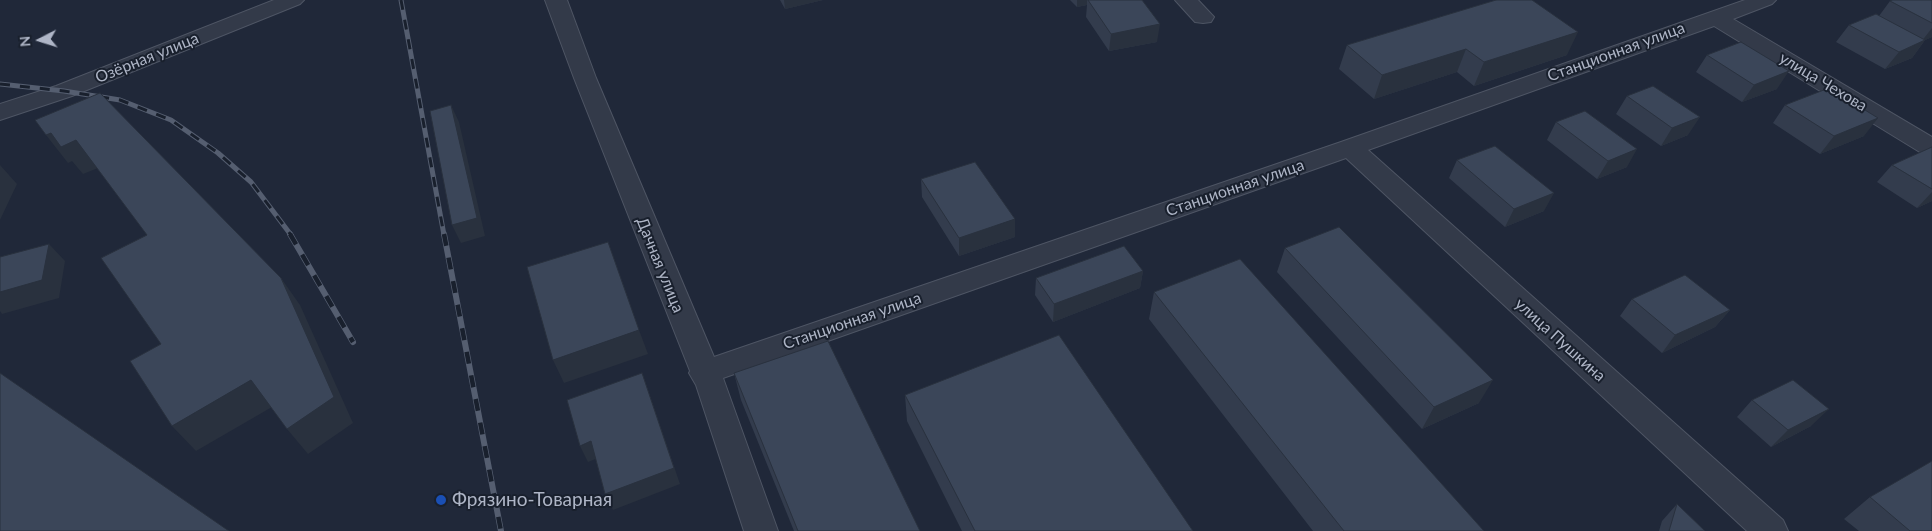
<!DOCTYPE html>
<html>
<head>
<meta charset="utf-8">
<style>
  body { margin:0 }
  #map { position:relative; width:1932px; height:531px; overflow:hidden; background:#202839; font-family:Lato,sans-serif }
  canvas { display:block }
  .north { position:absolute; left:15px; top:15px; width:50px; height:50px; -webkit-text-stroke:4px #19202d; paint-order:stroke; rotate:265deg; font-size:14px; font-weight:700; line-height:20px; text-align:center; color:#aeb5c6 }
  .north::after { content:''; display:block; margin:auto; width:18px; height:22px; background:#aeb5c6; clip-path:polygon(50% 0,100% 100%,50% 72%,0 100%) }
</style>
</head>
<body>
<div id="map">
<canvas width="1932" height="531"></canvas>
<div class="north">N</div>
</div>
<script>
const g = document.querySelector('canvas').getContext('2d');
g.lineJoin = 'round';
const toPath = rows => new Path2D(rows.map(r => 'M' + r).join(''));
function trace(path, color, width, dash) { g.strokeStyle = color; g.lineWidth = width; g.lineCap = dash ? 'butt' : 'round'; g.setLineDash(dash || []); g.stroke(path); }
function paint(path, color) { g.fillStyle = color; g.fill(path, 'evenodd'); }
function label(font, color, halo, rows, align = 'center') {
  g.font = font + ' Lato,sans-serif'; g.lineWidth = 4; g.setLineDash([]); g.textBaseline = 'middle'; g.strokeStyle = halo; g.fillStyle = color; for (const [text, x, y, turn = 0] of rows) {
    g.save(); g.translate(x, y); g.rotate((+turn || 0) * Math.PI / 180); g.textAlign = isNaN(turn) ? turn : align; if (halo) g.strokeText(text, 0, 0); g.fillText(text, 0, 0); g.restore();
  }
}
const street = toPath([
  [274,0,304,0,300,4,72,96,0,120,0,104,56,86,274,0],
  [545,0,567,0,596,78,714,357,1341,142,1745,0,1776,0,1772,4,1733,19,1932,137,1932,156,1923,154,1714,26,1368,150,1783,520,1788,531,1747,531,1346,158,723,378,778,531,744,531,696,385,689,373,690,371,574,78,545,0],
  [1175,0,1198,0,1214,17,1211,22,1203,23,1195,22,1175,0]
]);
trace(street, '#4e5564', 2);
paint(street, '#333a49');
const railFar1 = toPath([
  [401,0,444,235],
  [0,84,64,91,120,100,171,120,218,153,251,182,291,235]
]);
const rail = toPath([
  [290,234,353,342],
  [444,234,501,531]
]);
trace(railFar1, '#555e70', 5);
trace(rail, '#555e70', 6);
trace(railFar1, '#19202d', 3, [10]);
trace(rail, '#19202d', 4.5, [12]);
paint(toPath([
  [780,0,823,0,785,9],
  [1070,0,1142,0,1157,42,1109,51,1086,17,1087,5,1077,7],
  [1496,0,1567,55,1474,86,1457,72,1374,99,1339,69,1347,45],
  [1932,0,1932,37,1925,40,1912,58,1885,69,1836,42,1849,25,1879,16,1890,1],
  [1707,55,1777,89,1742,102,1696,72],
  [1627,96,1688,135,1661,146,1616,114],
  [1785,105,1864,136,1820,154,1773,123],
  [1556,122,1627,167,1597,179,1547,140],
  [1932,147,1932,201,1917,208,1877,182,1892,165],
  [1457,160,1544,211,1505,227,1449,178],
  [921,179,1015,237,959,256,922,197],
  [1285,248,1479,403,1422,429,1277,272],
  [1143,271,1140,288,1053,322,1035,295,1036,278],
  [1154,292,1484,531,1313,531,1149,319],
  [1632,299,1730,310,1715,327,1662,353,1620,316],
  [734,373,920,531,794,531,741,400],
  [905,395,1193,531,962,531,907,421],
  [1752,400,1811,426,1771,447,1737,417],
  [1870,497,1932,531,1859,531,1844,519],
  [1677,504,1705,531,1659,531,1662,521]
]), '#333c4d');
paint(toPath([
  [784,0,823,0,785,9],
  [1077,0,1087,0,1087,5,1077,7],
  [1160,24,1157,42,1109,51,1111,34],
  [1932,28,1932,37,1921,42],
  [1578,32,1567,55,1474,86,1484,62],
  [1925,40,1912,58,1885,69,1899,52],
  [1466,49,1457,72,1374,99,1382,75],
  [1789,71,1777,89,1742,102,1754,85],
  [451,105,459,122,485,236,461,243,452,225],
  [1700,117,1688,135,1661,146,1672,128],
  [1878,118,1864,136,1820,154,1834,136],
  [51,133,76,140,98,168,83,174,72,161,68,163,46,135],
  [1637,149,1627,167,1597,179,1608,161],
  [0,165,17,184,0,220],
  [1932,192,1932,201,1917,208],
  [1554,193,1544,211,1505,227,1514,209],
  [1015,219,1015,237,959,256,959,238],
  [49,244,65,261,59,298,2,314,0,311,0,292],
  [1143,271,1140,288,1053,322,1054,304],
  [281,278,300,305,353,423,308,454,287,429],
  [1730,310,1715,327,1662,353,1675,335],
  [639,330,648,354,564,383,553,360],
  [642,373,680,484,613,510,605,494],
  [251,380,272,407,196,451,172,426],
  [1493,380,1479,403,1422,429,1434,407],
  [1829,409,1811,426,1771,447,1788,430],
  [591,441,598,458,588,462,580,446]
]), '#29313e');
const building = toPath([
  [1088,0,1142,0,1160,24,1111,34,1088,0],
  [1496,0,1532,0,1578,32,1484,62,1466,49,1382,75,1347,45,1496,0],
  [1892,0,1932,0,1932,23,1890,1,1892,0],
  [1876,14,1925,40,1899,52,1849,25,1876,14],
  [1741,42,1789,71,1754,85,1707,55,1741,42],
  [1653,86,1700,117,1672,128,1627,96,1653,86],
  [1829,88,1878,118,1834,136,1785,105,1829,88],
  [100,93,281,278,334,397,287,429,251,380,172,426,130,361,161,344,101,258,147,235,76,140,61,147,51,133,46,135,35,120,100,93],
  [451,105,477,218,452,225,430,111,451,105],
  [1585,111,1637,149,1608,161,1556,122,1585,111],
  [1495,146,1554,193,1514,209,1457,160,1495,146],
  [1932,147,1932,189,1892,165,1932,147],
  [975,162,1015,219,959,238,921,179,975,162],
  [1339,227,1493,380,1434,407,1285,248,1339,227],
  [608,242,639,330,553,360,527,267,608,242],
  [49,244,42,280,0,292,0,257,49,244],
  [1124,246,1143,271,1054,304,1036,278,1124,246],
  [1240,259,1484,531,1344,531,1154,292,1240,259],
  [1685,275,1730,310,1675,335,1632,299,1685,275],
  [1059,335,1193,531,975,531,905,395,1059,335],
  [828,341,920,531,798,531,734,373,828,341],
  [0,373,229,531,0,531,0,373],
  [642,373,674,468,605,494,591,441,580,446,567,400,642,373],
  [1793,380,1829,409,1788,430,1752,400,1793,380],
  [1932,461,1932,531,1910,531,1870,497,1932,461],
  [1677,504,1705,531,1669,531,1677,504]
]);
paint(building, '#3b4659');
trace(building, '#29313e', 1);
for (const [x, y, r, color] of [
  [441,500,6,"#1a4fb4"]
]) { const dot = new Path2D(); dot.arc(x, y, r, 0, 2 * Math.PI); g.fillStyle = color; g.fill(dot); trace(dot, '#19202d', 2); }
label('16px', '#aeb5c6', '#19202d', [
  ["Станционная улица",1616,52,-20],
  ["Озёрная улица",147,58,-22],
  ["улица Чехова",1823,82,31],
  ["Станционная улица",1235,188,-19],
  ["Дачная улица",660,265,68],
  ["Станционная улица",852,321,-19],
  ["улица Пушкина",1560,340,42]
]);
label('19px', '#aeb5c6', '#19202d', [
  ["Фрязино-Товарная",452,500]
], 'left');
</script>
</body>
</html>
